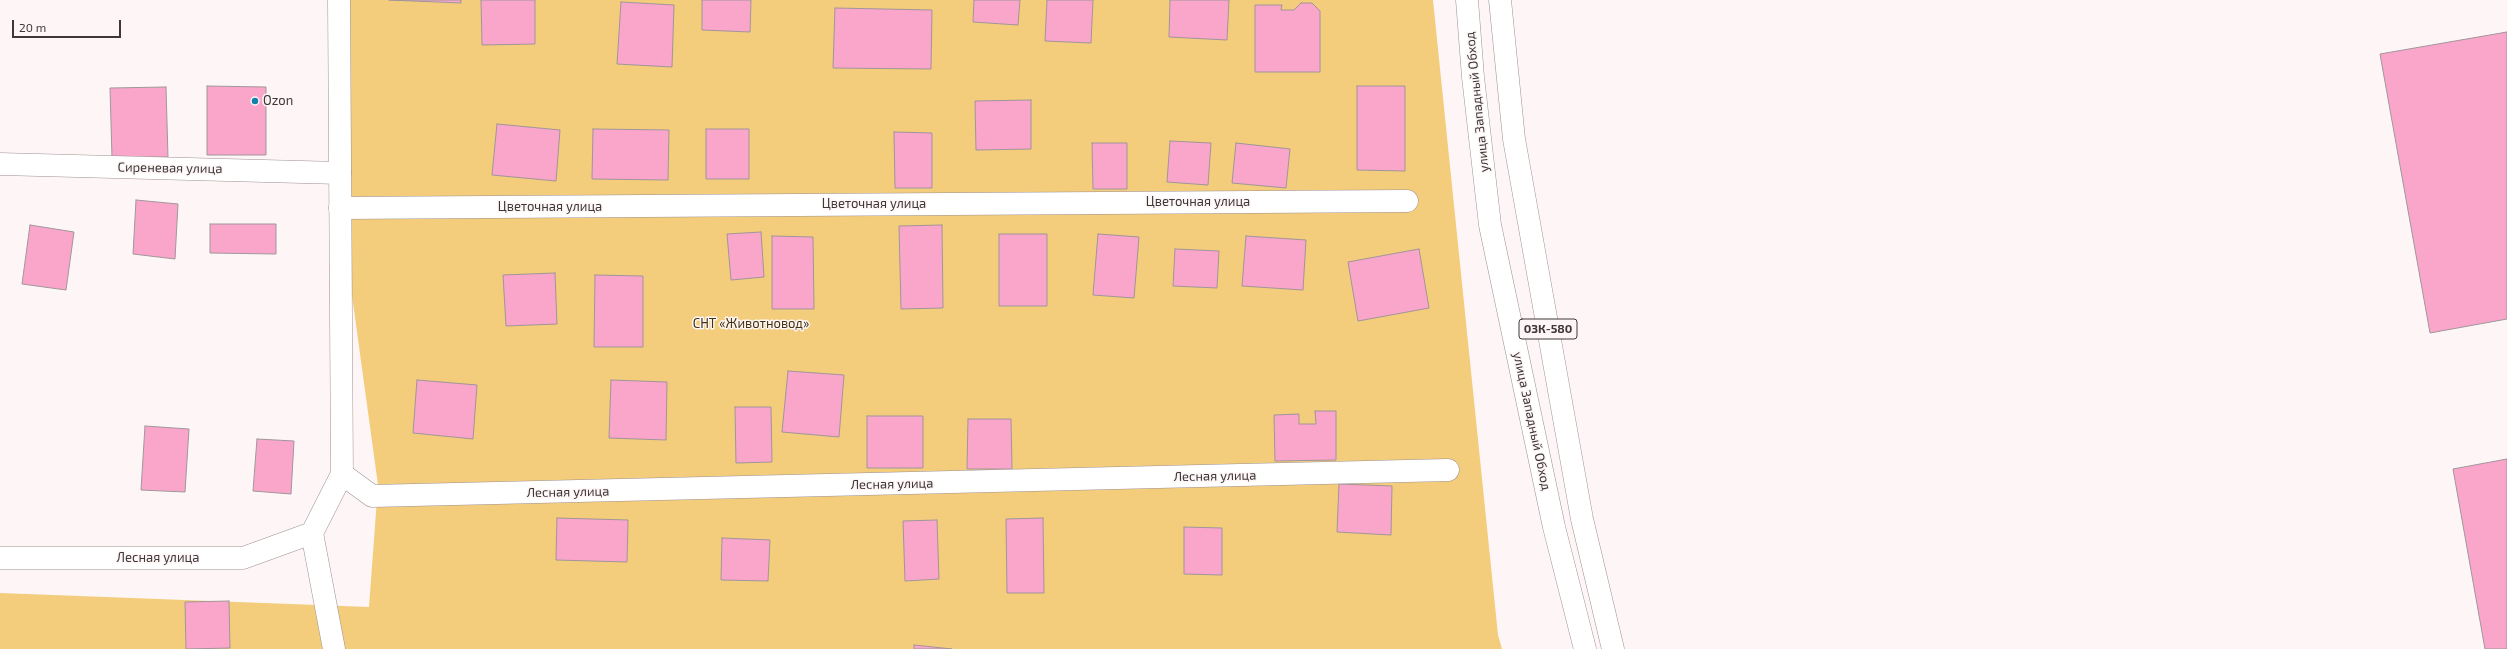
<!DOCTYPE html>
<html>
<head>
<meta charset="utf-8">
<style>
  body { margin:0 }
  #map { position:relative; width:2507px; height:649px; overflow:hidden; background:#fef6f6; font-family:"Exo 2",sans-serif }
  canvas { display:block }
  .scale { position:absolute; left:12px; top:20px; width:109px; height:18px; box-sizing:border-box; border:2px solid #3c3837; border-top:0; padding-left:5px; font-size:12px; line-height:14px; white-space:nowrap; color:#3c3837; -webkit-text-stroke:3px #fef6f6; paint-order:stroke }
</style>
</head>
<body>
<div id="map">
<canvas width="2507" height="649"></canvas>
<div class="scale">20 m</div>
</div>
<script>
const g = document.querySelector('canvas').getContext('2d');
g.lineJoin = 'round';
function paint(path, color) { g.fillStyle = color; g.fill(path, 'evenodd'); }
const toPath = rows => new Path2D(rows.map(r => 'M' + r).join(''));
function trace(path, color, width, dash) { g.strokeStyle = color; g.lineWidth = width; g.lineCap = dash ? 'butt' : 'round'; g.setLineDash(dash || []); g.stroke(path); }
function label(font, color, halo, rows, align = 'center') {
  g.font = font + ' "Exo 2",sans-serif'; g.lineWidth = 3; g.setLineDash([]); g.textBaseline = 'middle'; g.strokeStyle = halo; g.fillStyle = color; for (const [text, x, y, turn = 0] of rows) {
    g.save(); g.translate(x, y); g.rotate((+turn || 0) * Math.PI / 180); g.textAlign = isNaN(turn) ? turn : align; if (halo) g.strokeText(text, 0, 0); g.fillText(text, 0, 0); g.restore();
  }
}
paint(toPath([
  [339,0,1433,0,1498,635,1502,649,0,649,0,593,369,607,378,485,340,208]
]), '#f3cc7c');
const building = toPath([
  [389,0,461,0,461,3,389,0],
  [481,0,535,0,535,44,482,45,481,0],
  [702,0,751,0,750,32,702,30,702,0],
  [974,0,1020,0,1018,25,973,22,974,0],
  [1047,0,1093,0,1091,43,1045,41,1047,0],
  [1170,0,1229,0,1227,40,1169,37,1170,0],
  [621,2,674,5,672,67,617,64,621,2],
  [1301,3,1312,3,1320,11,1320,72,1255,72,1255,5,1282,5,1281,10,1294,10,1301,3],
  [835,8,932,10,931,69,833,68,835,8],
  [2507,32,2507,319,2430,333,2380,54,2507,32],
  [207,86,266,87,266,155,207,155,207,86],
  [1357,86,1405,86,1405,171,1357,170,1357,86],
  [166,87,168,157,112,158,110,88,166,87],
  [1031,100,1031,149,976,150,975,101,1031,100],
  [497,124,560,130,556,181,492,175,497,124],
  [593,129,669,130,668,180,592,179,593,129],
  [706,129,749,129,749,179,706,179,706,129],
  [894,132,932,133,932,188,895,188,894,132],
  [1170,141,1211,143,1208,185,1167,182,1170,141],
  [1092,143,1127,143,1127,189,1093,189,1092,143],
  [1236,143,1290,149,1286,188,1232,183,1236,143],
  [136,200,178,204,175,259,133,254,136,200],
  [210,224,276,224,276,254,210,253,210,224],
  [30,225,74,232,66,290,22,284,30,225],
  [942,225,943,308,901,309,899,226,942,225],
  [761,232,764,277,731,280,727,234,761,232],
  [999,234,1047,234,1047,306,999,306,999,234],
  [1098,234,1139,237,1134,298,1093,295,1098,234],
  [772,236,813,237,814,309,772,309,772,236],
  [1246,236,1306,240,1303,290,1242,286,1246,236],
  [1175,249,1219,251,1217,288,1173,286,1175,249],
  [1419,249,1429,308,1358,321,1348,262,1419,249],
  [555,273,557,324,506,326,503,275,555,273],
  [595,275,643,276,643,347,594,347,595,275],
  [788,371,844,375,839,437,782,432,788,371],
  [417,380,477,385,473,439,413,433,417,380],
  [611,380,667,382,666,440,609,438,611,380],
  [735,407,771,407,772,462,736,463,735,407],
  [1315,411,1336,411,1336,460,1275,461,1274,415,1299,414,1299,424,1316,424,1315,411],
  [867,416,923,416,923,468,867,468,867,416],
  [968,419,1011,419,1012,469,967,469,968,419],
  [145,426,189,429,185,492,141,490,145,426],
  [257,439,294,441,291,494,253,491,257,439],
  [2507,459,2507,649,2485,649,2453,469,2507,459],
  [1339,484,1392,486,1391,535,1337,532,1339,484],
  [557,518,628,520,627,562,556,560,557,518],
  [1043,518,1044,593,1007,593,1006,519,1043,518],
  [937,520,939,579,905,581,903,521,937,520],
  [1184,527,1222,528,1222,575,1184,574,1184,527],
  [722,538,770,540,768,581,721,580,722,538],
  [229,601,230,648,186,649,185,602,229,601],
  [914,645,952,649,914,649,914,645]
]);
paint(building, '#faa6cb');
trace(building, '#a0969a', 1);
const minor = toPath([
  [0,164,340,173],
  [340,208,1407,201],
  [342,474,372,496,1448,470],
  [312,533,334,649]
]);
const tertiary = toPath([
  [0,558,243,558,312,533,342,474,339,0]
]);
const trunk = toPath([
  [1467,0,1473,77,1490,225,1554,527,1585,649],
  [1500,0,1514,139,1582,519,1613,649]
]);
trace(minor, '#9e9292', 23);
trace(tertiary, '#9e9292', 23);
trace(trunk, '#9e9292', 23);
trace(minor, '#fff', 22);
trace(tertiary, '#fff', 22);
trace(trunk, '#fff', 22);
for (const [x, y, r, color] of [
  [255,101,4,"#1182a9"]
]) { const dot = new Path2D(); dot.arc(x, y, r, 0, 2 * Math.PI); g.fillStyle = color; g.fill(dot); trace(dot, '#fef6f6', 1.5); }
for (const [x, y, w] of [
  [1548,329,58]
]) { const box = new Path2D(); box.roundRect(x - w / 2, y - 10, w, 20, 3); g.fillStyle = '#fef6f6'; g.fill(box); trace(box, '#3c3837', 1); }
label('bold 12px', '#3c3837', null, [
  ["03К-580",1548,329]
]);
label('13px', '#3c3837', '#fef6f6', [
  ["Ozon",263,101]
], 'left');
label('13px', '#3c3837', '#fef6f6', [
  ["улица Западный Обход",1477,102,-96],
  ["Сиреневая улица",170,168,1],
  ["Цветочная улица",1198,202],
  ["Цветочная улица",874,204],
  ["Цветочная улица",550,207],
  ["улица Западный Обход",1532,421,78],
  ["Лесная улица",1215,476,-1],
  ["Лесная улица",892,484,-1],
  ["Лесная улица",568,492,-1],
  ["Лесная улица",158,558]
]);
label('13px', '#42320e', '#fef6f6', [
  ["СНТ «Животновод»",751,324]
]);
</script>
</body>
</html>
